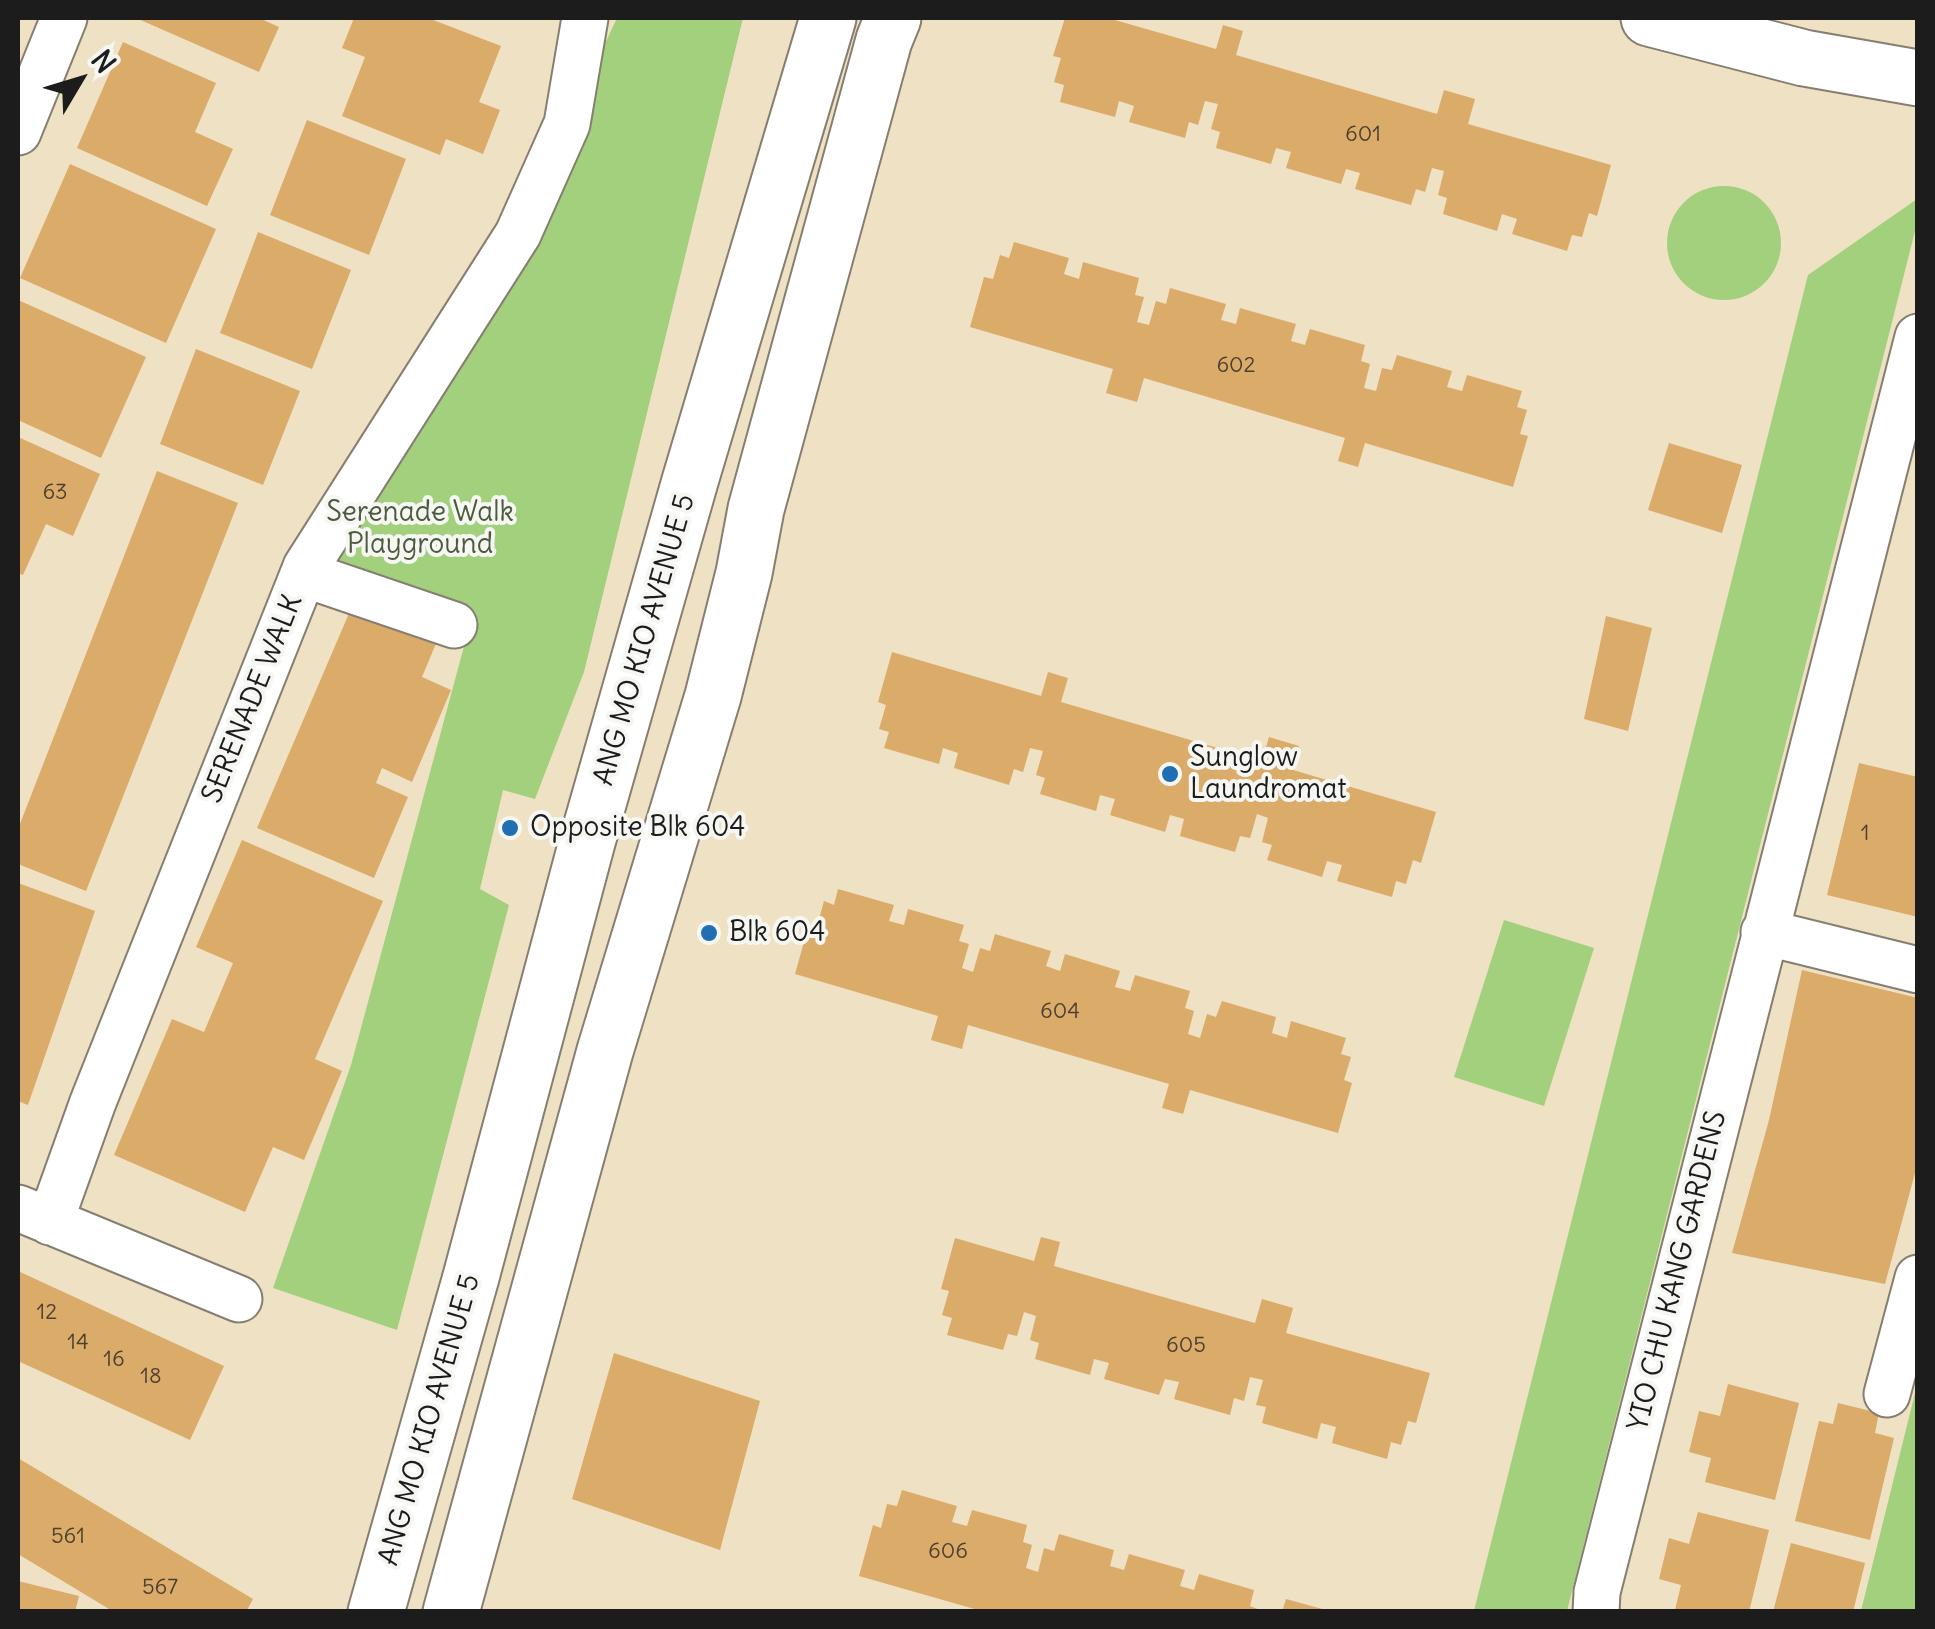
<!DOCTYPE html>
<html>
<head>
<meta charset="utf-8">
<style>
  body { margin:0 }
  #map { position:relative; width:1935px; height:1629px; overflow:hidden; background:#efe1c3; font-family:Delius,sans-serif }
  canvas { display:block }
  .frame { position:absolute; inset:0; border:20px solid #1c1c1c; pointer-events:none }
  .north { position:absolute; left:30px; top:30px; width:100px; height:100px; -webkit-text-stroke:8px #f6f6f2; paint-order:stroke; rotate:52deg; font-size:28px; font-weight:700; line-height:40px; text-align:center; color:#1c1c1c }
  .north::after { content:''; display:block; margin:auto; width:35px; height:45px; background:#1c1c1c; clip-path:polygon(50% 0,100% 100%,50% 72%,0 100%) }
</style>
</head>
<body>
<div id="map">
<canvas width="1935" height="1629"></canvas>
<div class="frame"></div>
<div class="north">N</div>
</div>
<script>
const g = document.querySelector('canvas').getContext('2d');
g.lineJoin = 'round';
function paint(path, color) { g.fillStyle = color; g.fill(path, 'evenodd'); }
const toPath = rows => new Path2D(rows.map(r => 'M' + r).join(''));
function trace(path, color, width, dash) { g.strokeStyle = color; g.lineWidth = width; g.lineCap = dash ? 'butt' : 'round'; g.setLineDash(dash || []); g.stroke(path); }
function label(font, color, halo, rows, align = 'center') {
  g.font = font + ' Delius,sans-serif'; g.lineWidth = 8; g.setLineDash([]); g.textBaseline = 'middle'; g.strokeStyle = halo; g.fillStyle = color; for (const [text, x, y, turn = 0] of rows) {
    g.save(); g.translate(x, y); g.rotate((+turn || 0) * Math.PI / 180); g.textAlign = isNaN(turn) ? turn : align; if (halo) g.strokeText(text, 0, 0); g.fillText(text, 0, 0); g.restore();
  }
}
paint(toPath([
  [617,18,743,18,584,672,535,799,503,790,480,889,509,905,397,1330,273,1288,351,1065,466,639,306,567,567,124],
  '1667 243a57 57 0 1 1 114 0a57 57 0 1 1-114 0Z',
  [1917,199,1917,223,1567,1611,1474,1611,1808,275],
  [1504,920,1594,948,1544,1106,1454,1077],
  [1917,1385,1917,1611,1861,1611]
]), '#a2d07d');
paint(toPath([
  [136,18,259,18,279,27,259,72],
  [354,18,428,18,501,46,479,102,500,110,483,154,446,139,440,155,342,116,365,57,342,48],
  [1065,18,1108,18,1216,49,1223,25,1243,31,1236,55,1437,114,1444,90,1475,99,1468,124,1611,165,1597,216,1589,213,1582,237,1572,235,1567,251,1512,234,1517,219,1502,214,1497,231,1443,214,1447,198,1438,195,1444,171,1432,168,1425,192,1416,189,1411,205,1355,189,1360,173,1346,169,1341,184,1286,168,1291,152,1276,148,1271,164,1216,148,1220,132,1211,129,1218,104,1205,101,1198,125,1189,122,1185,138,1129,122,1134,106,1119,101,1115,117,1060,102,1064,85,1054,82,1061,58,1053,56],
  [123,42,216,83,195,132,233,149,207,206,77,148],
  [307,120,406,159,369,255,270,215],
  [70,164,216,229,166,343,20,278],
  [258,232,351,270,312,369,220,333],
  [1014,242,1069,258,1064,274,1079,279,1083,262,1139,278,1135,295,1144,297,1137,322,1149,325,1156,301,1166,304,1170,288,1226,304,1221,320,1236,324,1240,308,1296,324,1291,341,1305,345,1310,329,1365,345,1361,361,1370,364,1364,388,1376,391,1382,368,1392,370,1397,355,1452,371,1447,387,1462,391,1467,375,1522,391,1517,407,1527,410,1520,434,1528,436,1513,487,1365,443,1358,467,1338,461,1345,438,1144,378,1137,402,1106,393,1113,369,970,327,984,277,993,279,1000,255,1009,258],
  [18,300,146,357,101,458,18,420],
  [196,349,300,391,263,485,160,444],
  [18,437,100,474,73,536,46,524,23,575,18,573],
  [1669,443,1742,465,1722,533,1648,510],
  [157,471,238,503,86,891,18,864,18,829],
  [356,597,440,634,422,677,451,690,412,782,382,768,376,783,408,797,374,878,257,828],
  [1606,616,1652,628,1628,731,1584,719],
  [892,652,1041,696,1048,672,1068,678,1061,702,1262,761,1269,737,1299,746,1293,770,1436,812,1421,863,1413,860,1406,884,1396,881,1392,897,1337,881,1342,865,1327,861,1322,877,1267,860,1272,845,1262,842,1268,818,1257,814,1250,838,1240,836,1235,852,1180,836,1184,819,1170,815,1165,832,1110,815,1115,799,1100,795,1096,811,1040,794,1045,778,1036,775,1043,751,1030,748,1023,772,1014,769,1009,785,954,768,958,753,943,748,939,764,884,748,889,732,879,729,886,705,878,702],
  [1859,763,1918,777,1918,917,1827,895],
  [242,840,383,901,315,1059,342,1071,304,1160,273,1147,245,1212,114,1155,172,1019,204,1032,233,963,196,947],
  [18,883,95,911,28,1105,18,1101],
  [838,889,894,905,889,921,904,925,908,909,964,925,959,941,969,944,962,968,973,972,980,948,990,951,995,934,1051,951,1046,966,1060,971,1065,954,1120,971,1115,987,1130,991,1135,975,1190,991,1185,1008,1194,1011,1188,1034,1200,1038,1207,1014,1216,1017,1222,1001,1276,1017,1272,1033,1287,1038,1291,1021,1346,1038,1341,1054,1351,1057,1344,1080,1352,1083,1338,1133,1190,1090,1183,1114,1162,1108,1169,1084,968,1025,962,1049,931,1040,938,1016,795,974,809,924,817,926,824,901,834,905],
  [1802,970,1918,998,1918,1162,1885,1284,1732,1253,1769,1120],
  [1041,1237,1060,1242,1054,1266,1255,1323,1262,1299,1293,1308,1286,1333,1430,1373,1416,1423,1408,1421,1401,1445,1391,1442,1387,1459,1332,1443,1336,1427,1321,1423,1317,1439,1262,1423,1266,1407,1256,1405,1263,1380,1250,1377,1244,1401,1234,1398,1230,1415,1174,1399,1179,1382,1165,1379,1159,1395,1104,1379,1109,1363,1094,1359,1090,1375,1035,1359,1039,1343,1030,1340,1036,1316,1024,1312,1017,1336,1008,1334,1003,1350,947,1335,952,1318,942,1315,949,1291,941,1289,955,1238,1034,1261],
  [18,1271,224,1366,190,1440,18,1361],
  [614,1353,760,1401,720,1550,572,1499],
  [1728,1384,1799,1403,1775,1500,1705,1482,1711,1458,1689,1452,1699,1411,1720,1416],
  [1838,1403,1879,1413,1875,1433,1894,1438,1870,1540,1795,1521,1819,1421,1833,1424],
  [18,1458,253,1599,246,1612,114,1612,18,1554],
  [902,1490,957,1506,952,1522,967,1526,972,1510,1027,1525,1023,1542,1032,1545,1026,1568,1038,1572,1044,1548,1054,1551,1059,1534,1114,1550,1110,1566,1124,1570,1129,1554,1185,1570,1180,1586,1194,1590,1199,1574,1254,1590,1250,1606,1265,1612,985,1612,859,1576,873,1525,881,1528,887,1504,897,1506],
  [1698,1512,1769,1530,1749,1612,1675,1610,1681,1585,1659,1579,1669,1538,1689,1544],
  [1791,1543,1865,1563,1853,1612,1773,1612],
  [18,1581,79,1596,75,1612,18,1612],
  [1286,1599,1326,1610,1325,1612,1282,1612]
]), '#dbab6a');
const minor = toPath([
  [18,132,64,18],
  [304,574,454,625],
  [1764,932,1918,970],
  [18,1208,239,1299],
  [50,1222,93,1102,306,567,518,234,567,124,585,18],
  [1887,1394,1918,1278],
  [1596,1612,1597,1592,1918,337]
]);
const major = toPath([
  [1649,18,1804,58,1918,78],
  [376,1612,471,1277,587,842,690,481,828,18],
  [451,1612,605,1051,713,696,744,573,756,509,884,40,893,18]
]);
trace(minor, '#867e70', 49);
trace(major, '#867e70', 59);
trace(minor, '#fff', 45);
trace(major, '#fff', 55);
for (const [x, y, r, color] of [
  [1170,774,10,"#1f6fb2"],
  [510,828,10,"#1f6fb2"],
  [709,933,10,"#1f6fb2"]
]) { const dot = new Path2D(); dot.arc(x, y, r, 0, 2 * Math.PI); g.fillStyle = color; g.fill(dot); trace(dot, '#f6f6f2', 4); }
label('22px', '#4c4030', null, [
  ["601",1363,135],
  ["602",1236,366],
  ["63",55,493],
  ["1",1865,834],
  ["604",1060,1012],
  ["12",47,1313],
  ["14",78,1343],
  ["605",1186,1346],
  ["16",114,1360],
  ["18",151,1377],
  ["561",68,1537],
  ["606",948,1552],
  ["567",160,1588]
]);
label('28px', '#4b5b3e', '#f6f6f2', [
  ["Serenade Walk",420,513],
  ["Playground",420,545]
]);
label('28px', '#1c1c1c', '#f6f6f2', [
  ["ANG MO KIO AVENUE 5",645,640,-74],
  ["SERENADE WALK",253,699,-68],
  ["YIO CHU KANG GARDENS",1678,1271,-76],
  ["ANG MO KIO AVENUE 5",430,1420,-74]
]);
label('28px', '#1c1c1c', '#f6f6f2', [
  ["Sunglow",1190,758],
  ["Laundromat",1190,790],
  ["Opposite Blk 604",530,828],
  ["Blk 604",729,933]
], 'left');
</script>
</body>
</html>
